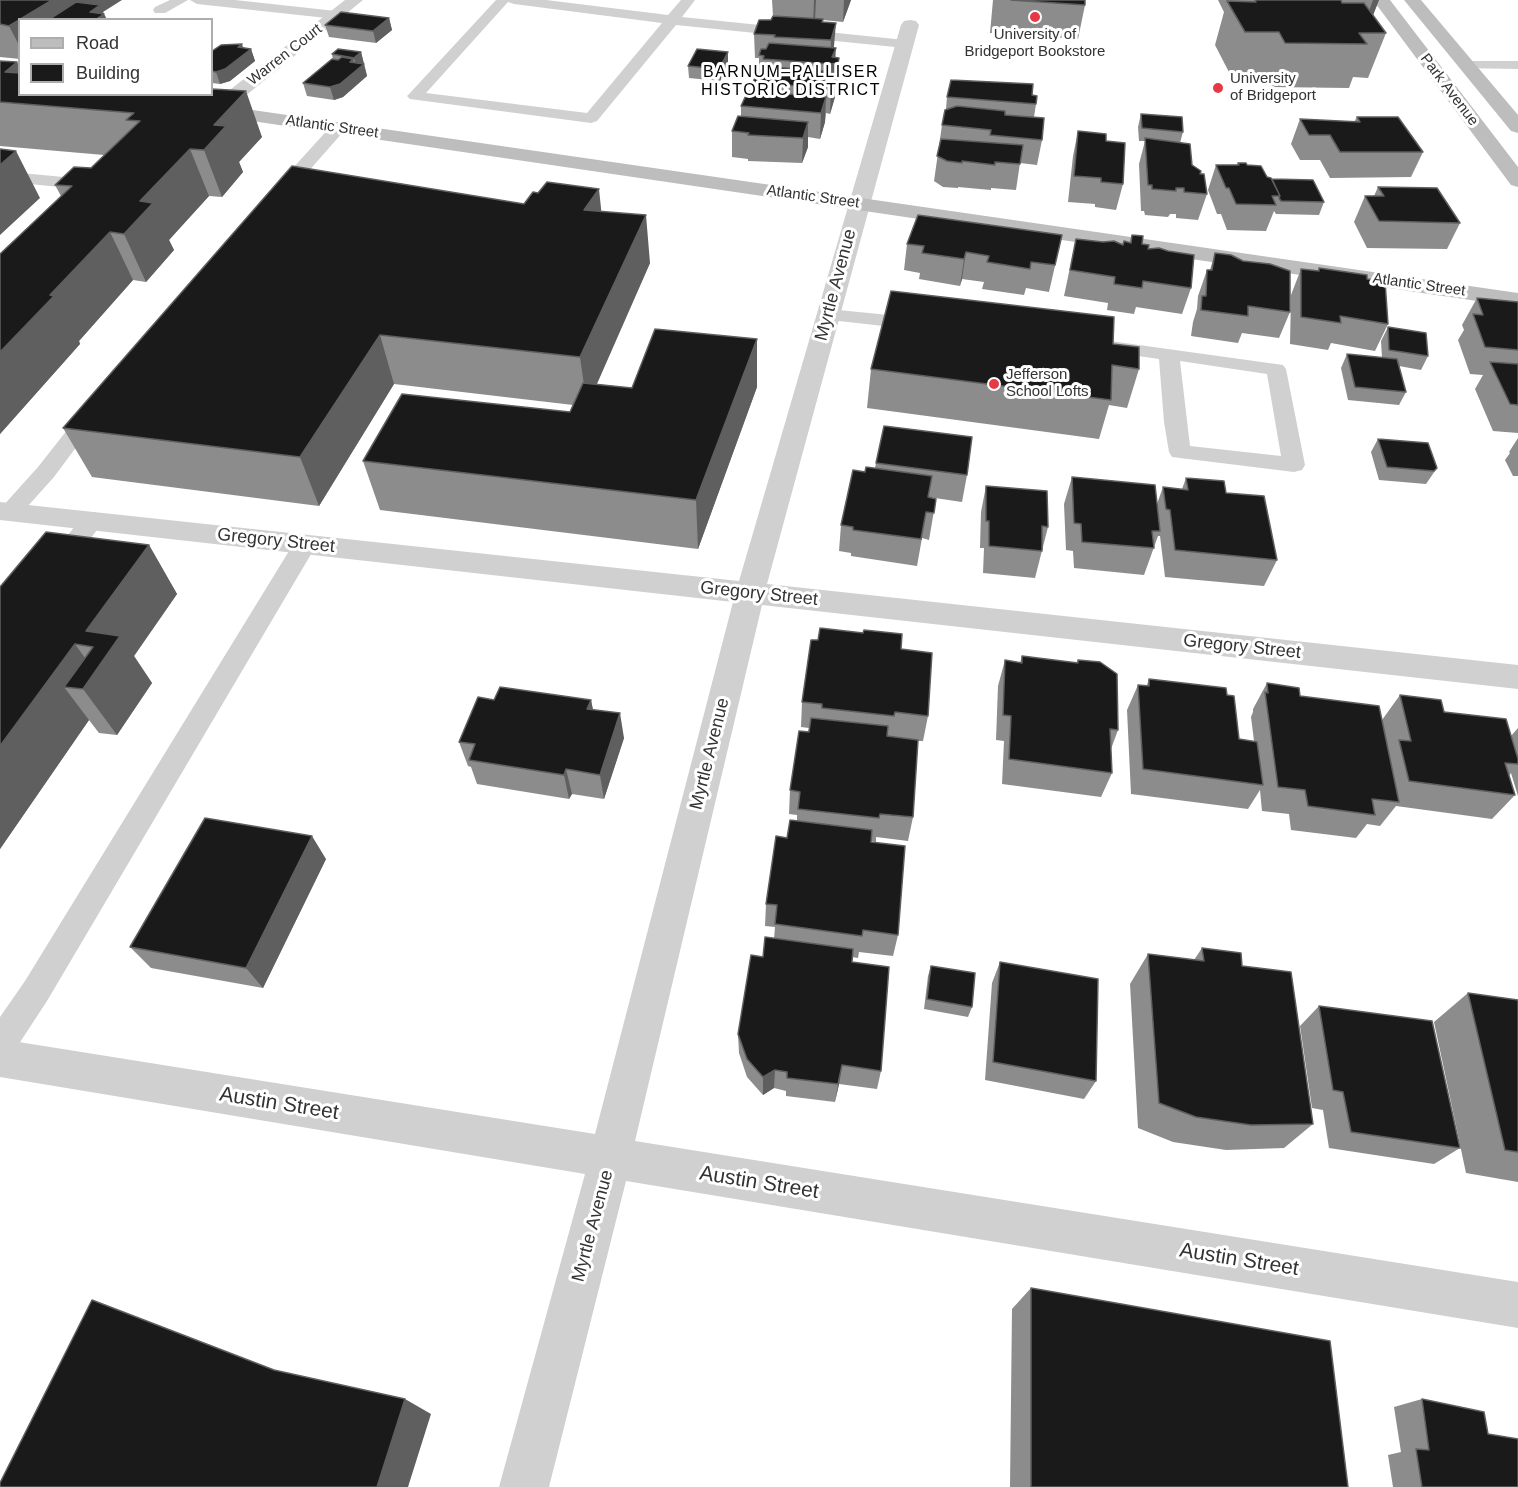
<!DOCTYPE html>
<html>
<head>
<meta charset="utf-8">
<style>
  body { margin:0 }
  #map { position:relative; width:1518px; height:1487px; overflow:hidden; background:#fff; font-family:Arial,sans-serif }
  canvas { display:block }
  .legend { position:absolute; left:18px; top:18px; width:195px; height:78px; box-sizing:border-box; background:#fff; border:2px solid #adadad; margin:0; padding:8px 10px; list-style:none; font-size:18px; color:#333 }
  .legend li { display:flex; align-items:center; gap:12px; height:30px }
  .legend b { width:30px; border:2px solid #adadad }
</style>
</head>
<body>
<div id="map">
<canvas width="1518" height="1487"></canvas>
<ul class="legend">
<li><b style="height:8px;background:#bdbdbd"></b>Road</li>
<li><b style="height:16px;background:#1a1a1a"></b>Building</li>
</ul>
</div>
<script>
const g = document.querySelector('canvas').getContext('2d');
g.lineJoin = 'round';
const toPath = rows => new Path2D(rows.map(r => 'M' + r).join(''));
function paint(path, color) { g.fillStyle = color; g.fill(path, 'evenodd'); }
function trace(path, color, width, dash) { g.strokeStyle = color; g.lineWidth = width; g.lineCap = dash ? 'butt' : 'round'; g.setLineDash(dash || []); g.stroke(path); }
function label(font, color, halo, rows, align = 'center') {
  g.font = font + ' Arial,sans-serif'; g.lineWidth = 6; g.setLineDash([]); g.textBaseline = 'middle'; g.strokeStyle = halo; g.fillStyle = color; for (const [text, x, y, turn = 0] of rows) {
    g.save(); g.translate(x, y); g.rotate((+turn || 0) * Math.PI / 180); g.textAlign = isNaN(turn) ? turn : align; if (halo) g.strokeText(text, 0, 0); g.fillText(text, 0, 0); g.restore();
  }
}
paint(toPath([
  [170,0,188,0,165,13,155,13,153,10,155,7,170,0],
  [190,0,235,0,336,11,343,15,336,19,197,4,190,0],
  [496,0,546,0,668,15,681,0,695,0,682,17,905,40,912,44,905,48,676,25,597,121,591,123,410,99,407,96,410,93,496,0],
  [508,2,514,4,662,23,587,113,426,93,508,2],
  [1466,61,1518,61,1518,69,1461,68,1459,65,1461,62,1466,61],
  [338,123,346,128,344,131,284,199,272,199,269,195,272,191,332,125,338,123],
  [0,171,74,178,80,179,87,189,74,203,68,204,62,203,59,199,69,188,0,181,0,171],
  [828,309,919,318,926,320,929,324,926,328,919,330,821,319,818,315,821,311,828,309],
  [1103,340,1283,365,1286,369,1305,465,1302,470,1294,472,1172,457,1169,452,1164,422,1159,359,1096,350,1093,346,1096,342,1103,340],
  [1180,361,1267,374,1281,456,1190,446,1180,361],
  [93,404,100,406,103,411,54,477,18,517,10,520,2,517,0,510,2,507,38,467,86,406,93,404],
  [92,512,100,514,103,520,100,526,66,571,58,573,50,571,46,565,50,559,84,514,92,512],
  [305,536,313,538,317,544,47,1001,11,1056,0,1061,0,1017,25,981,297,538,305,536]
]), '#d0d0d0');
paint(toPath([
  [345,0,363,0,222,115,208,115,205,111,208,107,345,0],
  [910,20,916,21,919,25,767,584,1518,665,1518,689,762,605,635,1141,1518,1282,1518,1328,626,1181,549,1487,499,1487,585,1174,0,1077,0,1039,595,1134,733,602,0,520,0,502,739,581,901,25,904,21,910,20]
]), '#d0d0d0');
paint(toPath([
  [1373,0,1390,0,1518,167,1518,187,1511,185,1373,0],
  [1404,0,1421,0,1518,115,1518,133,1511,131,1404,0],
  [211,104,1518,293,1518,307,204,114,202,110,204,106,211,104]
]), '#bdbdbd');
paint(toPath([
  [0,0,103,12,107,20,20,20,20,59,0,57],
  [772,0,851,0,843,22,823,20,834,48,835,58,839,58,838,82,837,87,835,87,835,97,830,114,826,113,825,122,820,139,808,137,808,147,802,163,748,161,748,159,732,157,732,131,741,116,741,106,753,91,753,82,759,68,759,58,755,58,754,34,771,20,773,16],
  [993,0,1085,0,1085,5,1078,39,990,33],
  [1218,0,1379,0,1373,15,1386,33,1368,78,1353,77,1349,88,1270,87,1264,77,1231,76,1215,45,1224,12],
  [389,18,392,30,376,43,329,37,325,25],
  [243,48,251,49,255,61,230,81,220,84,212,83,212,49,212,51],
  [361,52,367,76,343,97,334,100,307,96,303,83,333,60,332,54],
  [728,52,728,64,720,81,689,78,688,66],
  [0,61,17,62,20,68,20,94,212,94,262,137,239,162,243,172,222,197,209,196,169,240,174,250,146,282,133,280,79,341,80,344,0,434,0,254,61,196,55,185,91,168,104,155,0,146],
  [1032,95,1036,104,1034,117,1042,140,1037,165,1020,163,1016,190,991,188,991,190,958,187,958,188,943,187,934,181,942,125,946,109,947,97],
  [1141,114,1183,132,1180,143,1192,165,1200,174,1207,194,1198,220,1176,218,1176,214,1170,214,1168,217,1145,215,1144,211,1141,211,1139,164,1145,141,1139,141,1138,127],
  [1357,117,1423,152,1411,177,1330,178,1320,160,1300,160,1291,144,1300,119,1354,122],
  [1078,131,1106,141,1123,184,1116,210,1095,207,1095,204,1068,202,1073,156],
  [1238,163,1247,165,1267,177,1324,202,1319,215,1276,214,1274,211,1266,231,1227,230,1221,214,1217,214,1208,190,1216,165,1237,165],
  [1378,187,1460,223,1447,249,1367,248,1354,222,1365,196,1374,196],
  [524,204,601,211,650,263,597,384,632,388,757,387,698,549,380,510,363,461,570,412,573,405,394,384,319,506,92,477,63,428],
  [1062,235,1049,292,1026,288,1024,295,982,289,984,282,962,279,960,286,919,279,920,273,904,270,907,244],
  [1132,235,1191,288,1182,314,1136,307,1134,314,1107,310,1108,303,1064,296,1076,239,1123,245,1130,242],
  [1215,253,1290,312,1279,338,1242,333,1238,343,1191,336,1193,322,1197,309,1198,296,1207,270,1210,270],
  [1319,268,1367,279,1388,324,1375,351,1331,343,1328,350,1290,344,1291,295,1301,269,1318,271],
  [1477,298,1518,302,1518,433,1493,431,1475,389,1483,375,1470,374,1458,340,1464,330,1462,325],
  [1388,327,1428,356,1421,370,1399,366,1406,392,1399,405,1348,400,1341,368,1347,354,1382,358,1381,341],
  [1113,344,1139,369,1127,408,1109,405,1099,439,867,408,871,369],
  [1518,438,1518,476,1513,476,1505,460,1510,453,1509,452],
  [1378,439,1437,468,1426,484,1379,480,1371,452],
  [876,463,967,475,962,502,928,497,936,499,929,540,922,538,917,566,851,556,851,553,839,551,841,525,865,472,875,468],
  [1072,477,1157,504,1163,487,1182,489,1186,478,1226,493,1277,560,1264,586,1165,577,1160,536,1158,536,1144,575,1074,568,1073,551,1066,550,1064,504],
  [986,486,1048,527,1035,578,983,573,984,548,980,548,981,512],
  [149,545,177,594,134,656,152,683,117,735,99,733,89,720,0,849,0,587],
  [901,649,928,716,923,741,918,741,913,817,908,841,876,837,876,842,871,841,898,935,893,956,859,952,858,958,852,957,852,962,881,1071,877,1089,839,1084,835,1102,786,1096,786,1091,774,1088,763,1095,747,1077,739,1053,738,1034,763,957,774,939,775,927,765,926,766,904,787,838,797,821,797,815,789,814,790,790,809,728,801,727,802,702],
  [1022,656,1077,663,1078,660,1118,730,1111,749,1112,773,1101,797,1002,784,1004,741,996,740,998,686,1005,660,1020,663],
  [1149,679,1227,695,1239,739,1254,741,1251,717,1253,712,1253,709,1267,683,1300,696,1382,720,1400,695,1511,736,1518,728,1518,796,1511,773,1509,776,1515,795,1492,819,1396,806,1380,826,1367,824,1356,838,1291,830,1289,814,1262,811,1260,790,1248,809,1131,794,1127,710,1138,685,1147,685],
  [494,700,591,700,593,710,624,738,604,799,572,794,569,799,477,784,471,767,468,766,459,742],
  [326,859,263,988,151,968,130,947],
  [1202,948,1242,966,1313,1124,1284,1148,1226,1150,1173,1142,1138,1128,1130,984,1148,954,1194,960],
  [1000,962,1096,1081,1084,1099,985,1080,992,983],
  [931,966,972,1007,968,1017,924,1009,928,976],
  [1468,993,1518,1000,1518,1182,1466,1173,1434,1022],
  [1319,1006,1460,1148,1434,1164,1329,1148,1323,1110,1312,1108,1300,1026],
  [1031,1288,1348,1487,1010,1487,1012,1309],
  [1422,1399,1488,1434,1518,1487,1393,1487,1388,1455,1401,1452,1394,1407]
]), '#8c8c8c');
paint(toPath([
  [52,0,122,0,103,12,107,20,20,20,20,47,9,26],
  [814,0,816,0,815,20,813,25],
  [844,0,851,0,843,22],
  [1373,0,1379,0,1366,33,1361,33],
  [389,18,392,30,376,43,373,31],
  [836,23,834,46,830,65,831,40],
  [242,44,245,54,251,49,255,61,230,81,220,84,216,72,238,47],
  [836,48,835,63,839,58,838,82,837,87,835,87,835,97,830,114,831,88,829,89,830,64],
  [361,52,367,76,343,97,334,100,330,87,350,62,353,59,356,70,357,69,354,58],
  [728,52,728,64,720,81,719,69],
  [17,62,20,68,20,94,5,72],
  [246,91,262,137,239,162,243,172,222,197,204,150,214,125],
  [826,97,825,122,820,139,821,113],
  [808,122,808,147,802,163,803,138],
  [190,149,209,196,169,240,174,250,146,282,124,234,140,201],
  [16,151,40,198,0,235,0,165],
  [599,189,604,237,584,210],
  [646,215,650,263,587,406,580,357],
  [110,232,133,280,79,341,80,344,0,434,0,352,50,295],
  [966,252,962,279,960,286,964,259],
  [380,335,394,384,319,506,300,457],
  [757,339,757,387,698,549,696,500],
  [149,545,177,594,134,656,152,683,117,735,83,689,64,687,89,720,0,849,0,746,75,644,95,672,105,658,86,631],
  [591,700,596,725,587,709],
  [620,713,624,738,604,799,600,775],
  [566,769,572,794,569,799,564,775],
  [312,836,326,859,263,988,246,968],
  [842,1065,839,1084,835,1102,838,1084],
  [775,1070,774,1088,763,1095,763,1077],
  [405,1399,431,1414,408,1487,377,1487]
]), '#5f5f5f');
const building = toPath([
  [0,0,52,0,9,26,0,24,0,0],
  [1011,0,1085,0,1085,5,1011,0],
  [1255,0,1341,0,1342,3,1364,3,1386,33,1359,33,1367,44,1285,43,1279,32,1245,32,1227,1,1256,2,1255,0],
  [76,2,100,5,90,12,104,14,95,20,48,20,76,2],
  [341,12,389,18,373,31,325,25,341,12],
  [773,16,823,19,822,22,836,23,831,40,774,37,775,35,754,34,759,20,771,20,773,16],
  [769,43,836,48,832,57,839,58,838,63,830,64,763,59,764,56,759,55,761,49,766,49,769,43],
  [242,44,238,47,251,49,225,69,216,72,212,71,212,51,221,45,242,44],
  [338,49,361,52,354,58,332,54,338,49],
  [697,49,728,52,719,69,688,66,697,49],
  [342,57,353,59,350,62,364,64,340,84,330,87,303,83,332,59,338,60,342,57],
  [0,61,17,62,5,72,20,73,20,94,212,94,212,89,246,91,214,125,226,126,204,150,190,149,140,201,153,203,124,234,110,232,50,295,54,296,0,352,0,254,72,186,55,185,74,167,91,168,140,121,126,120,134,113,0,102,0,61],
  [760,66,836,72,831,89,753,82,760,66],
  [951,80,1033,84,1032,95,1037,96,1036,104,947,97,951,80],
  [748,91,826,97,821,113,741,106,748,91],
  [957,106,1005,111,1005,115,1044,118,1042,140,990,135,991,130,942,125,945,110,957,106],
  [1141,114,1182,117,1183,132,1142,128,1141,114],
  [738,116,808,122,803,138,748,135,749,133,732,131,738,116],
  [1357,117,1398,117,1423,152,1340,152,1330,135,1309,135,1300,119,1360,122,1357,117],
  [1078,131,1106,134,1106,141,1125,143,1123,184,1101,182,1101,178,1074,176,1078,131],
  [1145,138,1190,144,1192,165,1201,171,1200,174,1204,174,1207,194,1184,192,1184,188,1176,188,1176,191,1152,189,1152,185,1148,185,1145,138],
  [941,139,1023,145,1020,164,995,162,995,165,962,161,962,163,947,161,937,156,941,139],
  [0,149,16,151,0,165,0,149],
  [1238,163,1246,163,1247,165,1261,166,1267,177,1271,178,1280,196,1272,196,1276,205,1236,204,1229,188,1226,188,1216,165,1239,165,1238,163],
  [292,166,524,204,533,192,538,193,547,182,599,189,584,210,646,215,580,357,380,335,300,457,63,428,292,166],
  [1272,179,1313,180,1324,202,1281,201,1279,198,1280,196,1272,179],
  [1378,187,1437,188,1460,223,1379,221,1365,196,1384,196,1378,187],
  [918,215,1062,235,1055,265,1031,262,1030,269,987,262,989,256,966,252,964,259,922,253,924,246,907,244,918,215],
  [1132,235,1143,236,1142,244,1149,245,1148,249,1159,248,1168,251,1194,255,1191,288,1143,281,1142,288,1114,284,1115,277,1070,270,1076,239,1103,242,1114,241,1123,245,1124,241,1131,243,1132,235],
  [1215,253,1231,255,1243,261,1270,264,1290,271,1290,312,1248,306,1248,316,1201,310,1202,296,1206,296,1207,270,1212,270,1215,253],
  [1319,268,1367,275,1367,279,1385,281,1388,324,1340,316,1341,323,1301,317,1301,269,1319,271,1319,268],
  [891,291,1114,317,1113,344,1139,347,1139,369,1112,365,1111,400,871,369,891,291],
  [1477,298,1518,302,1518,350,1485,347,1473,314,1483,315,1477,298],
  [1388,327,1426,333,1428,356,1389,350,1388,327],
  [655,329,757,339,696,500,363,461,402,394,570,412,583,383,632,388,655,329],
  [1347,354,1397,359,1406,392,1355,387,1347,354],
  [1490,362,1518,364,1518,405,1510,404,1490,362],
  [884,426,972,437,967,475,876,463,884,426],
  [1378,439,1428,443,1437,468,1434,471,1387,467,1378,439],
  [866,467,932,476,928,497,936,499,934,513,926,512,921,539,853,530,853,527,841,525,853,470,865,472,866,467],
  [1072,477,1155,485,1160,531,1152,531,1154,548,1082,542,1081,524,1074,523,1072,477],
  [1186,478,1224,481,1226,493,1264,496,1277,560,1175,550,1170,510,1166,509,1163,487,1188,490,1186,478],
  [986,486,1047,491,1048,527,1042,526,1042,551,989,546,989,521,986,521,986,486],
  [46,532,149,545,86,631,120,636,83,689,64,687,93,647,75,644,0,746,0,587,46,532],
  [820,628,863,633,864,630,902,634,901,649,932,653,928,716,895,712,894,716,822,708,822,704,802,702,811,640,818,640,820,628],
  [1022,656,1078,663,1078,660,1100,662,1117,674,1118,730,1110,729,1112,773,1009,759,1011,716,1003,715,1005,660,1022,663,1022,656],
  [1149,679,1226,688,1227,695,1234,696,1239,739,1257,742,1263,785,1143,769,1138,685,1149,686,1149,679],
  [1267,683,1299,688,1300,696,1379,706,1399,802,1372,799,1375,815,1308,806,1305,790,1278,787,1265,692,1268,693,1267,683],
  [500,687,591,700,587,709,620,713,600,775,566,769,564,775,469,760,475,744,459,742,478,697,494,700,500,687],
  [1400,695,1441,700,1444,712,1506,719,1518,759,1518,764,1505,763,1515,795,1409,781,1399,740,1411,741,1400,695],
  [811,718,888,726,887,736,918,740,913,817,880,814,879,818,798,809,800,792,790,790,799,731,809,732,811,718],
  [205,818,312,836,246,968,130,947,205,818],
  [790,820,872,830,871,842,905,846,898,935,863,930,862,936,775,924,777,905,766,904,776,836,787,838,790,820],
  [765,937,853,949,852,962,889,967,881,1071,842,1065,838,1084,787,1078,787,1072,775,1070,763,1077,747,1059,738,1034,751,955,763,957,765,937],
  [1202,948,1241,953,1242,966,1291,972,1313,1124,1251,1125,1196,1117,1159,1103,1148,954,1204,961,1202,948],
  [1000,962,1098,979,1096,1081,993,1062,1000,962],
  [931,966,975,973,972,1007,927,999,931,966],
  [1468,993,1518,1000,1518,1152,1505,1150,1468,993],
  [1319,1006,1432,1021,1460,1148,1351,1132,1343,1092,1333,1090,1319,1006],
  [1031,1288,1330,1341,1348,1487,1031,1487,1031,1288],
  [92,1300,274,1370,405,1399,377,1487,0,1487,0,1483,92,1300],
  [1422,1399,1484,1412,1488,1434,1518,1439,1518,1487,1422,1487,1416,1449,1429,1450,1422,1399]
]);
paint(building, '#1a1a1a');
trace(building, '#5f5f5f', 1.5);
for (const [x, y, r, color] of [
  [1035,17,6,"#e63946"],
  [1218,88,6,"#e63946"],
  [994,384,6,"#e63946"]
]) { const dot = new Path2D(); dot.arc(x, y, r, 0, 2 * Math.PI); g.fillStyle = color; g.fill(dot); trace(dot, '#fff', 2); }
label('15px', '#333', '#fff', [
  ["University of",1035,35,"center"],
  ["Bridgeport Bookstore",1035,52,"center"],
  ["University",1230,79],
  ["of Bridgeport",1230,96],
  ["Jefferson",1006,375],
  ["School Lofts",1006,392]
], 'left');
label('15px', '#333', '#fff', [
  ["Warren Court",285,55,-38],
  ["Park Avenue",1449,90,53],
  ["Atlantic Street",332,127,8],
  ["Atlantic Street",813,197,8],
  ["Atlantic Street",1419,285,8]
]);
g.letterSpacing = '1.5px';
label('16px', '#000', '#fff', [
  ["BARNUM–PALLISER",791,73],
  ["HISTORIC DISTRICT",791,91]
]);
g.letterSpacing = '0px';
label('18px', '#333', '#fff', [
  ["Myrtle Avenue",836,285,-75],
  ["Gregory Street",276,541,6],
  ["Gregory Street",759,594,6],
  ["Gregory Street",1242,647,6],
  ["Myrtle Avenue",710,754,-76],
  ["Myrtle Avenue",593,1226,-75]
]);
label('21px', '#333', '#fff', [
  ["Austin Street",279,1104,9],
  ["Austin Street",759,1183,9],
  ["Austin Street",1239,1260,9]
]);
</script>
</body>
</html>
